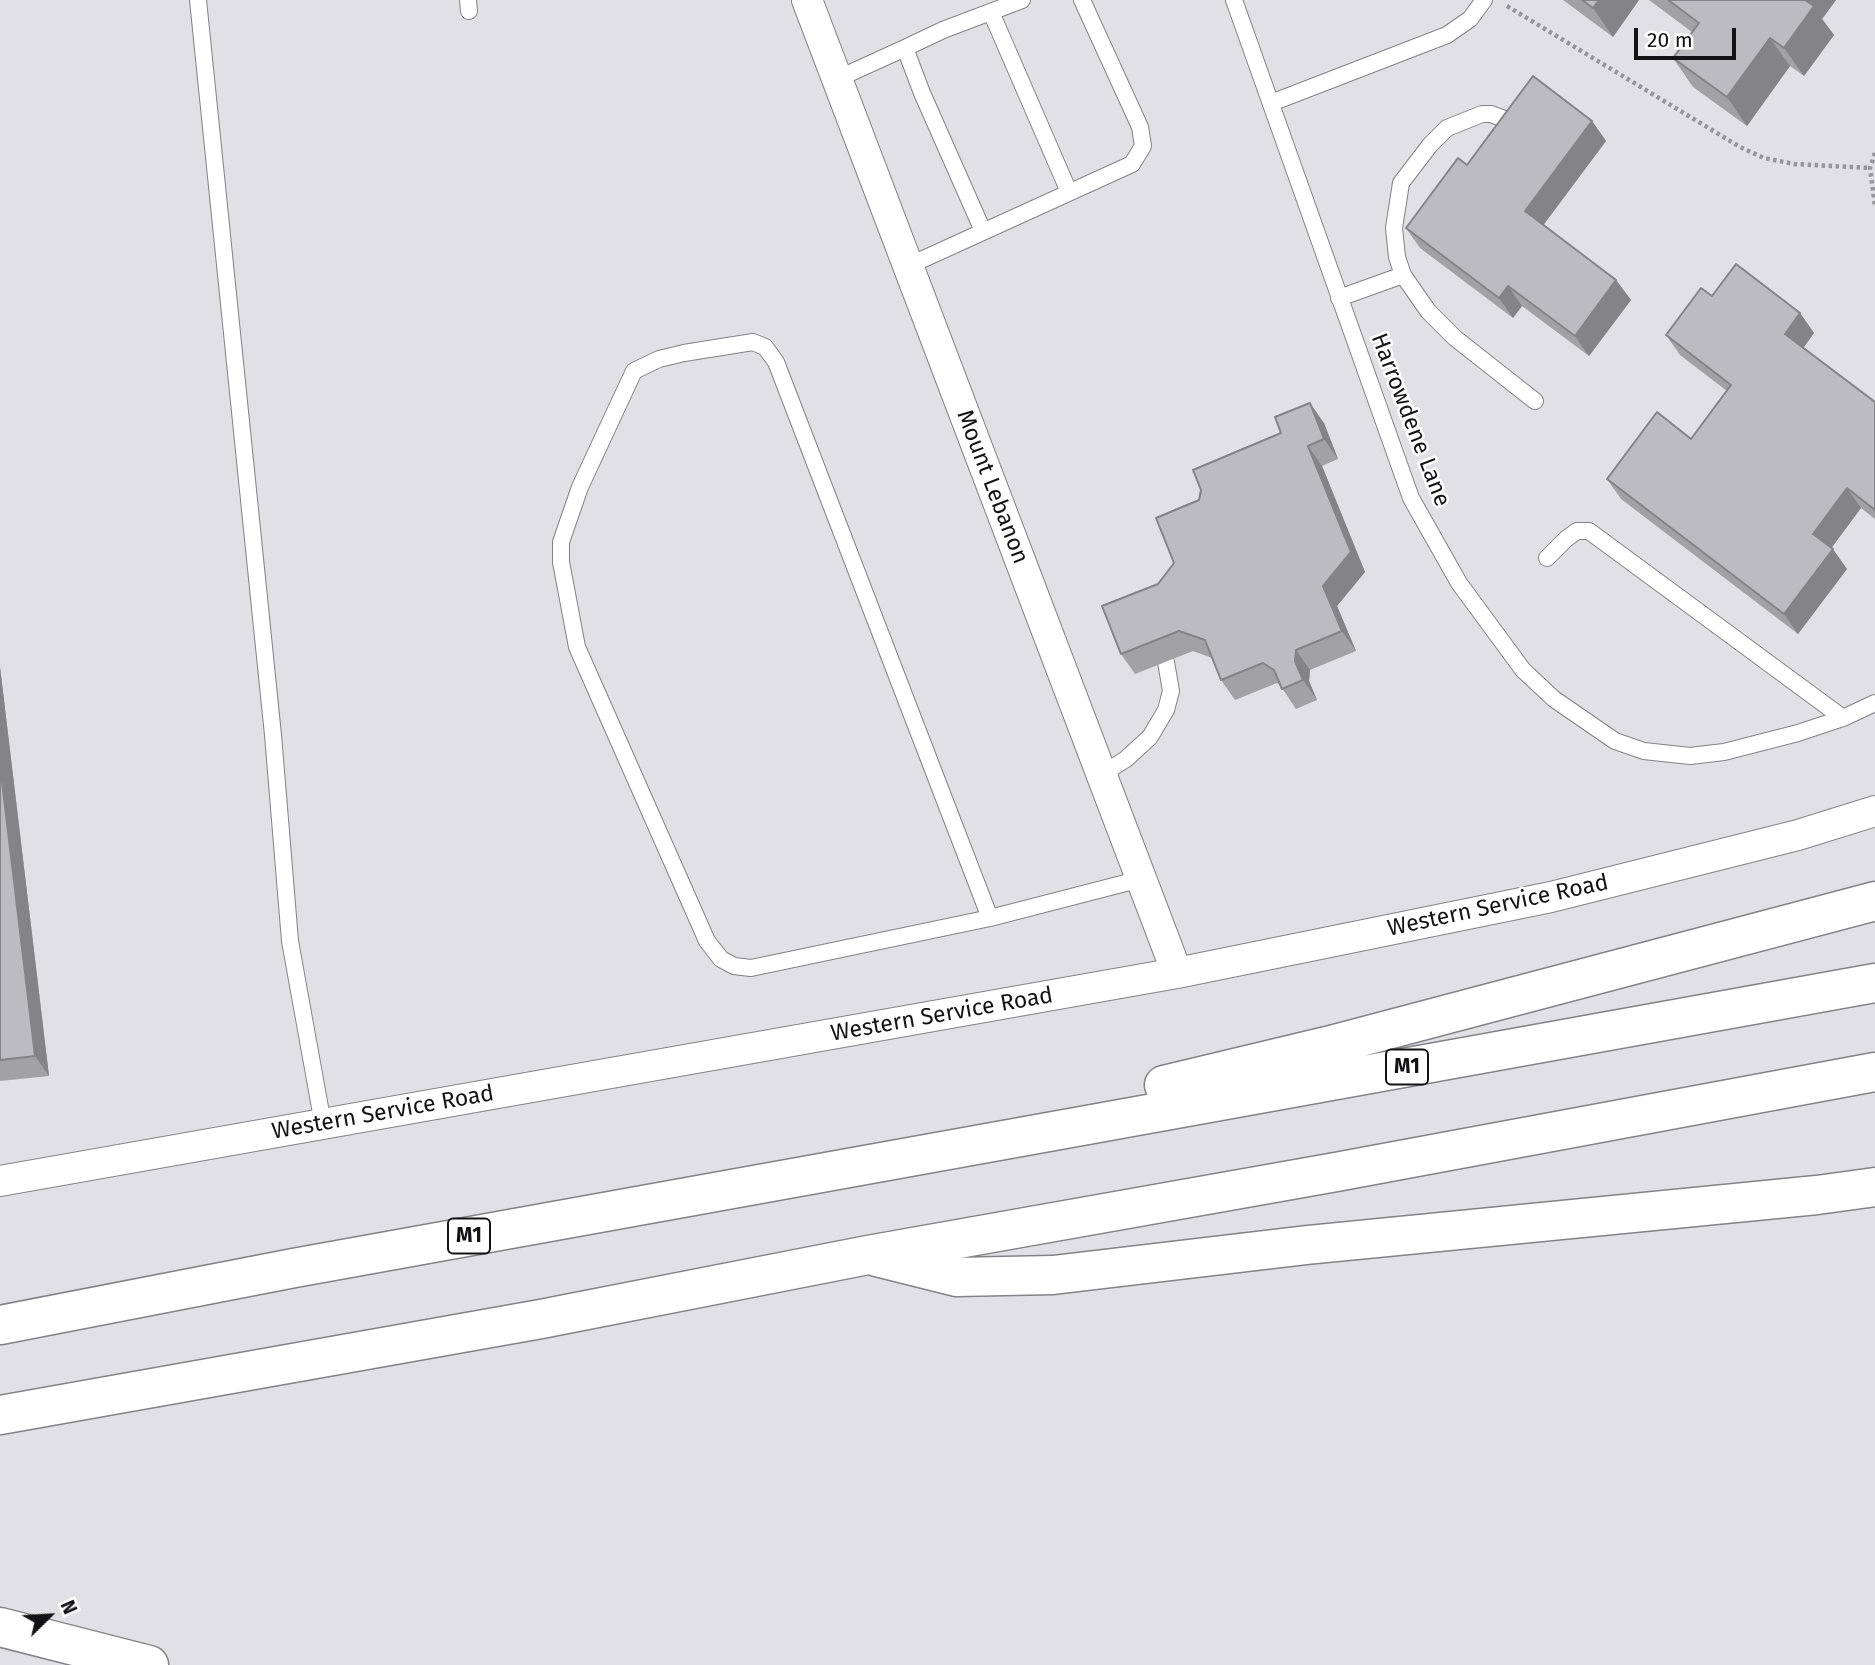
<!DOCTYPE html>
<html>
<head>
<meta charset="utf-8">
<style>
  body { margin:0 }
  #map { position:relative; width:1875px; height:1665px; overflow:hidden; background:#e1e1e5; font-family:"Fira Sans",sans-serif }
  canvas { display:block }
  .north { position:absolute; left:14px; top:1581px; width:70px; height:70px; -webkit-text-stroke:5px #fff; paint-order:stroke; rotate:66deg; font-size:19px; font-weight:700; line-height:28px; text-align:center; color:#131315 }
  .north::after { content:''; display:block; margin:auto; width:24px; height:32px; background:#131315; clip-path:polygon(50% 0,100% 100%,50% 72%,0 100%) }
  .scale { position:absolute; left:1634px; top:28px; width:102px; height:32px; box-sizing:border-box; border:4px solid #131315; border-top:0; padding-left:9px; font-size:21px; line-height:24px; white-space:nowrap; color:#131315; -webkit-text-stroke:5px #fff; paint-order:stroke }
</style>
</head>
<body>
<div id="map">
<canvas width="1875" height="1665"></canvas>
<div class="north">N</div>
<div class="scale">20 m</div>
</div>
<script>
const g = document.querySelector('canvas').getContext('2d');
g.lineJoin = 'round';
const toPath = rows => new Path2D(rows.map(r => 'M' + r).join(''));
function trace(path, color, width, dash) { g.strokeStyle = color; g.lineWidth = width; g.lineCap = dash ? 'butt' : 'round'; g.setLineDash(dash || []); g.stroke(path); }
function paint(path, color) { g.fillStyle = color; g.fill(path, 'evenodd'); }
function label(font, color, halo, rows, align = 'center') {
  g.font = font + ' "Fira Sans",sans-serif'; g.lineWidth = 5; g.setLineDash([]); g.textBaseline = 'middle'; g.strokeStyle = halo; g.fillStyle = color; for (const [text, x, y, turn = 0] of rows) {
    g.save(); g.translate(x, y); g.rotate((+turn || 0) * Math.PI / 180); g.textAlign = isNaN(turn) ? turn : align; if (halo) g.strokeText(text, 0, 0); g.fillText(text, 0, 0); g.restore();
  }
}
const service = toPath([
  [198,0,273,735,290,941,323,1124],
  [468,0,469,11],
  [1234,0,1411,498,1459,583,1523,670,1554,699,1615,741,1644,751,1690,756,1724,752,1798,733,1843,718,1875,703],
  [991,12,1069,192],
  [837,79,905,48],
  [1271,103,1447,35,1470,19,1484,0],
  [1507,120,1491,114,1482,114,1447,128,1430,145,1401,183,1394,228,1397,257,1403,275,1428,311,1455,338,1535,401],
  [983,231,922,93,905,48,943,30,1022,0],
  [908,266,1132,164,1143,146,1140,127,1082,0],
  [1339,298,1403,275],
  [1547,558,1566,539,1577,531,1589,531,1843,718],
  [1101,775,1126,759,1150,737,1166,710,1171,691,1166,662],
  [990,918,776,362,765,347,753,342,684,353,659,359,634,371,580,487,561,542,561,562,577,647,707,941,721,959,734,966,751,968,990,918,1141,879]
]);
const minor = toPath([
  [807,0,1177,973],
  [0,1181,1177,973,1551,897,1798,835,1875,811]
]);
const primary = toPath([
  [0,1627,149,1665]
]);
const motorway = toPath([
  [1164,1085,1327,1046,1875,901],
  [877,1257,957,1277,1053,1275,1307,1245,1817,1195,1875,1187],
  [0,1325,294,1268,1875,983],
  [0,1415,541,1319,868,1255,1336,1172,1875,1072]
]);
trace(service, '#838387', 18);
trace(minor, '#838387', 32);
trace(primary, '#838387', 41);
trace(motorway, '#838387', 41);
trace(toPath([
  [1507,6,1740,147,1764,158,1794,164,1870,168],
  [1875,153,1870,168,1875,206]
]), '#969699', 4.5, [3.5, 3.5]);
trace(service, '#fff', 16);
trace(minor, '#fff', 30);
trace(primary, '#fff', 38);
trace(motorway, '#fff', 38);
paint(toPath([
  [1563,0,1639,0,1613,37],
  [1649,0,1836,0,1822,19,1834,35,1804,76,1790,66,1747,126,1693,87,1673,58,1692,32],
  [1592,121,1606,141,1543,225,1616,280,1631,300,1589,356,1522,306,1513,318,1420,248,1406,228,1467,165],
  [1712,296,1800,313,1814,333,1803,348,1875,402,1875,519,1861,508,1831,548,1847,569,1798,634,1621,499,1607,479,1691,439,1727,391,1680,355,1666,335],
  [1324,423,1338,459,1322,466,1365,572,1337,606,1356,651,1310,670,1309,681,1317,700,1296,709,1280,685,1277,683,1235,700,1221,680,1212,658,1193,651,1135,674,1121,654,1158,584,1174,563,1199,500],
  [0,667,49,1076,0,1081]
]), '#a2a2a5');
paint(toPath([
  [1599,0,1639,0,1613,37,1593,8],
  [1802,0,1836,0,1822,19,1834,35,1804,76,1784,48],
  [1770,38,1790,66,1747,126,1727,97],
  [1592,121,1606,141,1539,231,1525,211],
  [1616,280,1631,300,1589,356,1575,336],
  [1508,286,1522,306,1513,318,1499,298],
  [1800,313,1814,333,1799,354,1785,334],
  [1310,403,1324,423,1338,459,1324,439],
  [1308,446,1322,466,1365,572,1337,606,1356,651,1342,631,1323,586],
  [1847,488,1861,508,1827,554,1813,534],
  [1833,549,1847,569,1798,634,1784,614],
  [1296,650,1310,670,1309,681,1317,700,1303,680,1295,661],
  [0,667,49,1076,35,1056,0,765]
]), '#848486');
const building = toPath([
  [1582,0,1599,0,1593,8,1582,0],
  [1668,0,1805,0,1814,6,1784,48,1770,38,1727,97,1673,58,1699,23,1668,0],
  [1533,76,1592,121,1525,211,1616,280,1575,336,1508,286,1499,298,1406,228,1458,158,1467,165,1533,76],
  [1736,264,1800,313,1785,334,1875,402,1875,510,1847,488,1813,534,1833,549,1784,614,1607,479,1657,412,1691,439,1731,385,1666,335,1701,288,1712,296,1736,264],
  [1310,403,1324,439,1308,446,1351,552,1323,586,1342,631,1296,650,1295,661,1303,680,1282,689,1274,670,1263,663,1221,680,1205,640,1179,631,1121,654,1102,606,1158,584,1174,563,1156,518,1199,500,1201,490,1193,470,1281,433,1275,417,1310,403],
  [0,765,35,1056,0,1060,0,765]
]);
paint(building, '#bcbcc0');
trace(building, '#848486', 2);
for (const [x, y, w] of [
  [1407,1067,42],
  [469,1236,42]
]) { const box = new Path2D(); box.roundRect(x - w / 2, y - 17.5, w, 35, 5); g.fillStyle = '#fff'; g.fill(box); trace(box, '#131315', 2); }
label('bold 21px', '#131315', null, [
  ["M1",1407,1067],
  ["M1",469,1236]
]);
label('23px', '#131315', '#fff', [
  ["Harrowdene Lane",1410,420,69],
  ["Mount Lebanon",992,487,69],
  ["Western Service Road",1498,906,-12],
  ["Western Service Road",942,1015,-10],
  ["Western Service Road",383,1113,-10]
]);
</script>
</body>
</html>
